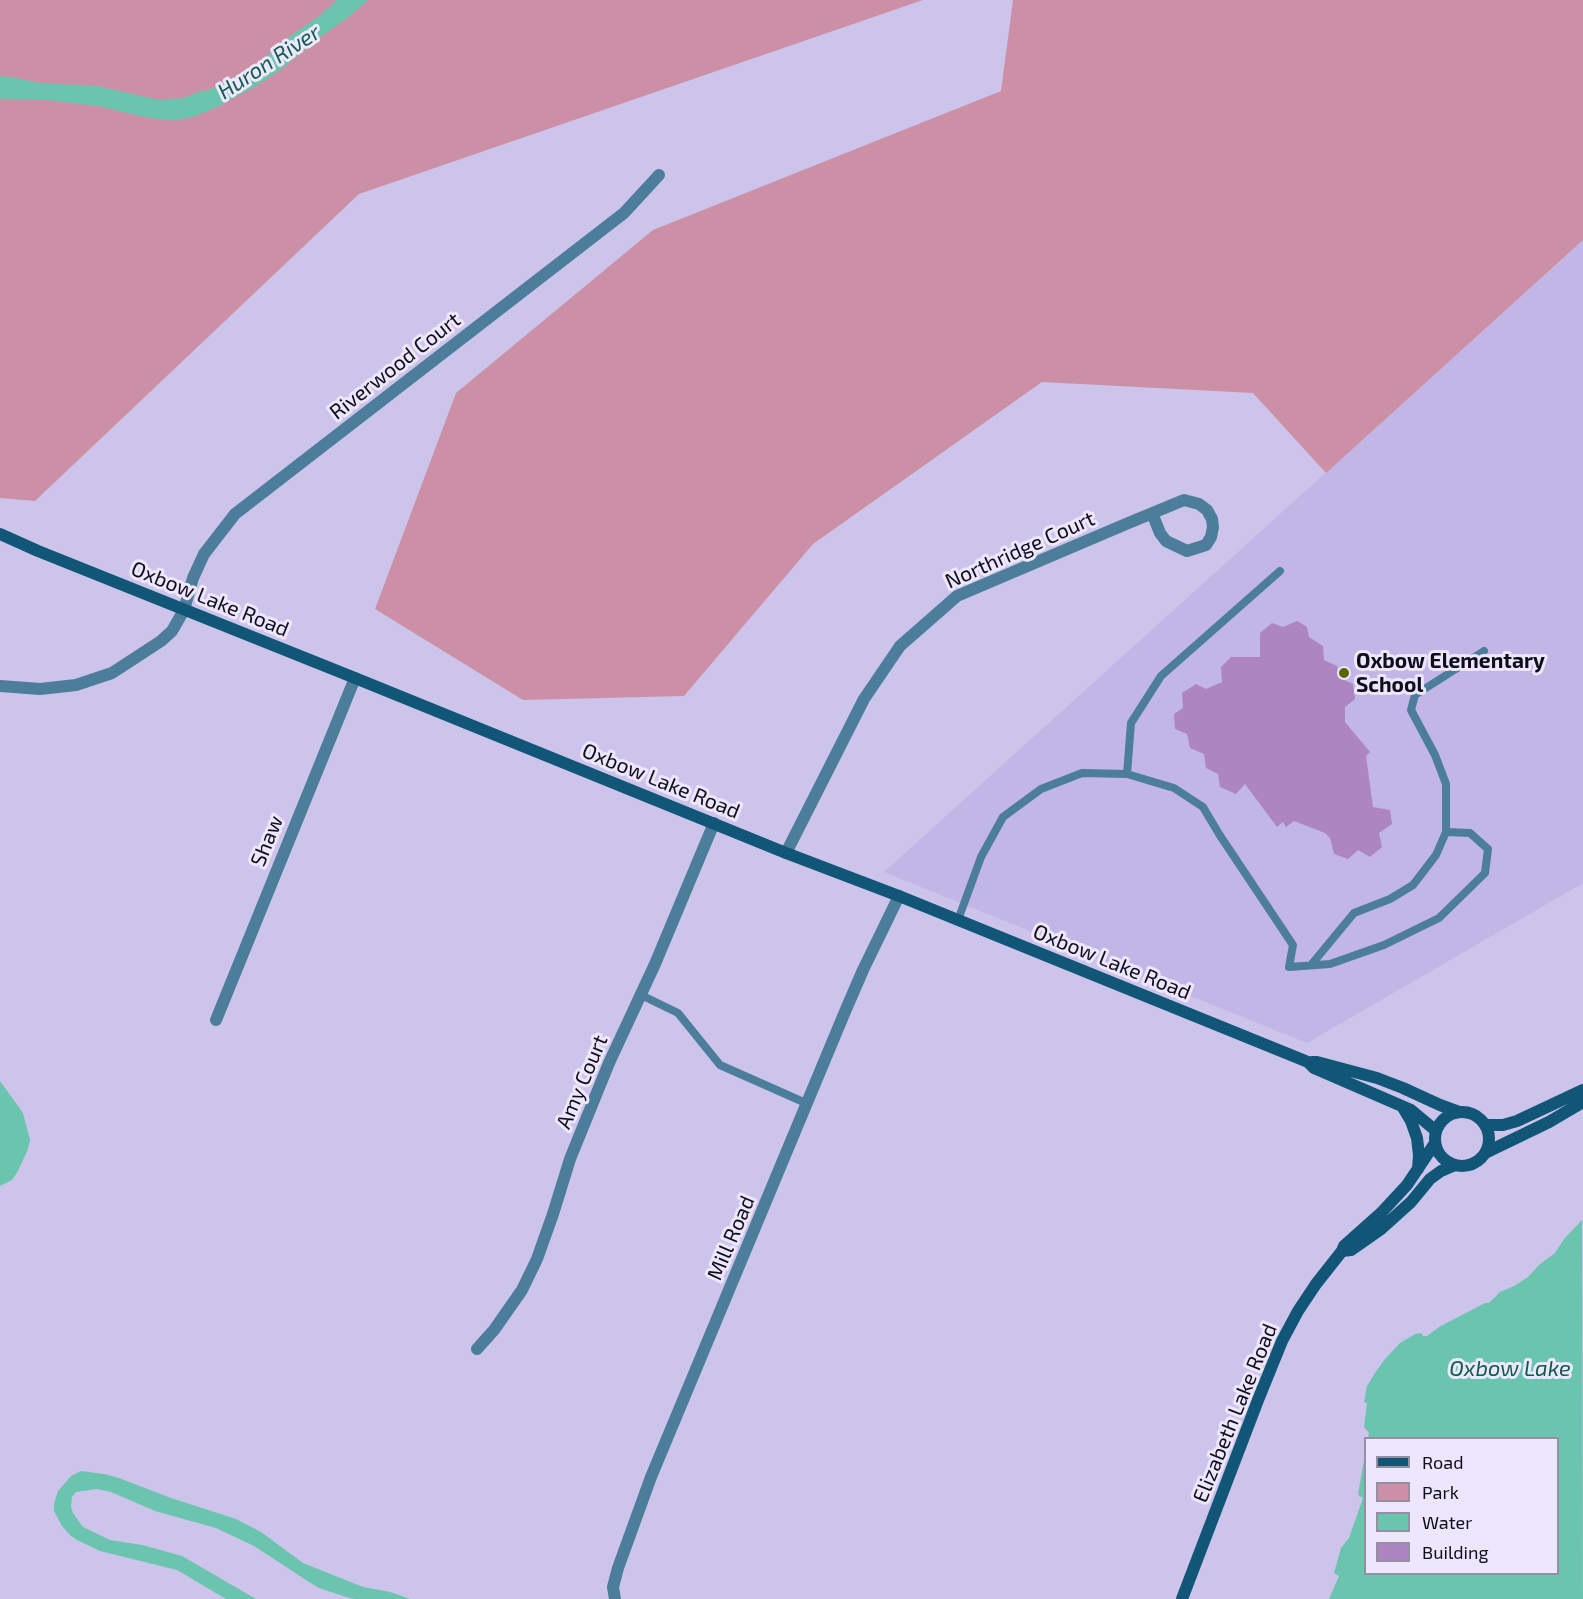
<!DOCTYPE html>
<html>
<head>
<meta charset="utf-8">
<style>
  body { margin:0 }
  #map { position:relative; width:1583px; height:1599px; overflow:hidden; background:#ccc4eb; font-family:"Exo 2",sans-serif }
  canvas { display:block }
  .legend { position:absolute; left:1364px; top:1437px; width:195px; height:138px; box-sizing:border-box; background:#ece7fc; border:2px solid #9490a2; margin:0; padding:8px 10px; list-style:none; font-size:18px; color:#100d1a }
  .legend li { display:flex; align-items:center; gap:12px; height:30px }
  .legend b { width:30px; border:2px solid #9490a2 }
</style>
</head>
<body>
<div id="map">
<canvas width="1583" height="1599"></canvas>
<ul class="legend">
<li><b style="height:8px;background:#115676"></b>Road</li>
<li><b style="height:16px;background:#cc90a6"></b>Park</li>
<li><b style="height:16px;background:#6bc5ae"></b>Water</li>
<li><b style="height:16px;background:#ad86bf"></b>Building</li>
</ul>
</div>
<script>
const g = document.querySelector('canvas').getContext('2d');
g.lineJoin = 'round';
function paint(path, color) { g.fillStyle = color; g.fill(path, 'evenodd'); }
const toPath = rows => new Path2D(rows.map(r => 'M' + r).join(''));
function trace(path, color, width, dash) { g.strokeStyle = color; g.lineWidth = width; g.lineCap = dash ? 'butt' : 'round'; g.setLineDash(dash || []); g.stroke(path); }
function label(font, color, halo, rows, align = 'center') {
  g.font = font + ' "Exo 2",sans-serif'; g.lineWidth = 6; g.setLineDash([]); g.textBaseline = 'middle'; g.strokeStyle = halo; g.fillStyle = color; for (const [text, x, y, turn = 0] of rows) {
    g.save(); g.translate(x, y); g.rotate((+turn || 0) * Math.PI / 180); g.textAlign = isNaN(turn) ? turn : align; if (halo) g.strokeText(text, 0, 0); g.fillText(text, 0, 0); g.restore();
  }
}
paint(toPath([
  [1583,240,1583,883,1307,1043,884,872]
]), '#c1b6e5');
paint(toPath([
  [0,0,923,0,359,194,35,501,0,498],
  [1013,0,1583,0,1583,240,1326,473,1253,393,1042,382,813,544,684,696,523,700,375,609,456,393,653,230,1001,91]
]), '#cc90a6');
paint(toPath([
  [337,0,368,0,346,19,320,37,279,71,256,86,215,108,193,117,177,120,166,120,144,117,98,106,46,100,0,99,0,76,11,77,39,83,97,86,159,100,184,98,198,92,209,90,238,76,255,66,293,34,318,17],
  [0,1081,23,1113,30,1140,28,1149,18,1171,12,1180,0,1186],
  [1582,1220,1583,1599,1329,1599,1339,1576,1334,1573,1341,1548,1349,1538,1363,1498,1358,1495,1365,1454,1366,1574,1558,1574,1558,1438,1368,1438,1369,1433,1364,1427,1367,1403,1364,1402,1367,1386,1375,1373,1385,1359,1400,1343,1415,1334,1421,1333,1423,1336,1427,1336,1439,1327,1485,1303,1489,1303,1500,1292,1514,1286,1528,1277,1539,1265,1555,1253,1564,1239],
  [81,1471,104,1474,119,1478,171,1498,236,1519,261,1532,303,1563,363,1587,390,1592,410,1599,354,1599,343,1596,319,1588,309,1582,254,1546,216,1528,155,1511,111,1492,97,1489,76,1492,72,1497,71,1507,73,1513,83,1527,110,1540,142,1545,182,1556,256,1599,226,1599,177,1570,100,1551,77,1540,70,1535,62,1526,54,1511,54,1504,58,1491,71,1476]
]), '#6bc5ae');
paint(toPath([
  [1297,621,1307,627,1309,637,1323,646,1324,660,1337,666,1338,677,1353,684,1355,699,1345,707,1345,722,1370,752,1366,756,1373,807,1390,810,1392,824,1379,833,1382,847,1370,857,1358,850,1348,859,1334,854,1330,838,1325,833,1294,821,1286,827,1283,822,1277,827,1245,784,1236,794,1220,787,1218,774,1206,768,1204,754,1190,748,1187,734,1175,729,1174,714,1183,708,1182,693,1196,684,1206,689,1222,682,1221,667,1231,657,1260,657,1260,633,1272,623,1283,627]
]), '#ad86bf');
trace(toPath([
  [1127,774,1131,723,1161,676,1280,571],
  [958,920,981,857,1003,817,1041,789,1082,773,1127,774,1174,788,1203,807,1219,834,1293,945,1289,967,1330,964,1384,945,1439,918,1485,873,1488,849,1470,833,1446,832],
  [1311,965,1354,913,1390,899,1413,885,1436,855,1446,832,1446,784,1435,755,1411,710,1415,695,1484,651],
  [641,995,678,1013,720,1065,808,1104]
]), '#4c7d9a', 8);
trace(toPath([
  [0,686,40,689,76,685,112,673,161,641,172,631,184,610,193,578,204,554,235,514,624,213,659,175],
  [786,853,864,699,900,646,957,596,1126,524,1184,500,1199,504,1207,510,1212,519,1213,527,1211,537,1206,545,1187,551,1166,541,1160,533,1152,513],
  [216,1020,355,678],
  [477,1349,494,1330,522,1290,537,1259,553,1214,570,1159,609,1063,655,964,714,823],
  [615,1599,613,1587,618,1568,651,1477,844,1014,863,970,899,896]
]), '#4c7d9a', 12);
trace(toPath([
  [0,534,38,551,355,678,786,853,899,896,1308,1062,1314,1068,1411,1110,1435,1130],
  [1312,1062,1317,1062,1377,1078,1403,1088,1440,1105,1459,1112],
  [1402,1106,1411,1121,1417,1138,1419,1155,1418,1169],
  '1435 1139a27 27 0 1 1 54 0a27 27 0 1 1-54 0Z',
  [1485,1125,1503,1125,1517,1121,1583,1090],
  [1487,1152,1549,1122,1583,1102],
  [1342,1251,1351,1250,1381,1229,1411,1202,1430,1179,1441,1171,1455,1165],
  [1182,1599,1258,1400,1282,1341,1298,1311,1316,1284,1342,1251,1344,1246,1381,1213,1407,1185,1435,1143]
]), '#115676', 12);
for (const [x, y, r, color] of [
  [1344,673,6,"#5c6504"]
]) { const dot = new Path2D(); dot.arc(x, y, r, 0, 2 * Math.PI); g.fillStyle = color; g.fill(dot); trace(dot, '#ece7fc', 2); }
label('21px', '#100d1a', '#ece7fc', [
  ["Riverwood Court",395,366,-38],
  ["Northridge Court",1020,550,-24],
  ["Oxbow Lake Road",210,599,22],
  ["Oxbow Lake Road",661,781,22],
  ["Shaw",267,841,-68],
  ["Oxbow Lake Road",1112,962,22],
  ["Amy Court",582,1082,-67],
  ["Mill Road",731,1238,-67],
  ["Elizabeth Lake Road",1235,1413,-68]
]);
label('bold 21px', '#100d1a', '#ece7fc', [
  ["Oxbow Elementary",1356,661],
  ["School",1356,685]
], 'left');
label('italic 22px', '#115c4d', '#ece7fc', [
  ["Huron River",269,62,-33],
  ["Oxbow Lake",1510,1369]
]);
</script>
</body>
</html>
